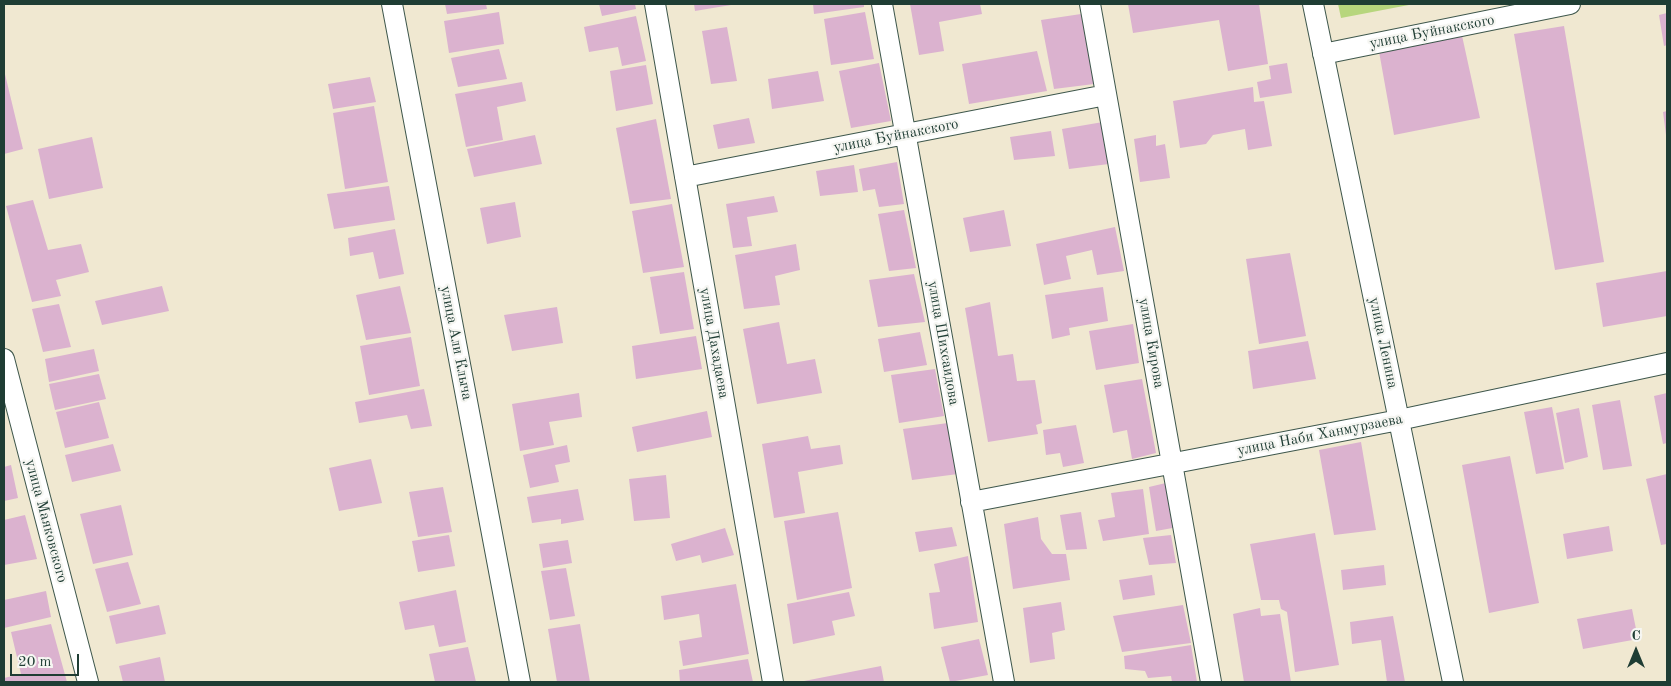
<!DOCTYPE html>
<html>
<head>
<meta charset="utf-8">
<style>
  body { margin:0 }
  #map { position:relative; width:1671px; height:686px; overflow:hidden; background:#f0e8d1; font-family:"Old Standard TT",serif }
  canvas { display:block }
  .frame { position:absolute; inset:0; border:5px solid #1f3d34; pointer-events:none }
  .north { position:absolute; left:1611px; top:626px; width:50px; height:50px; -webkit-text-stroke:4px #f6f6f2; paint-order:stroke; rotate:0deg; font-size:14px; font-weight:700; line-height:20px; text-align:center; color:#1f3d34 }
  .north::after { content:''; display:block; margin:auto; width:18px; height:22px; background:#1f3d34; clip-path:polygon(50% 0,100% 100%,50% 72%,0 100%) }
  .scale { position:absolute; left:10px; top:654px; width:69px; height:22px; box-sizing:border-box; border:2px solid #1f3d34; border-top:0; padding-left:6px; font-size:15px; line-height:18px; white-space:nowrap; color:#1f3d34; -webkit-text-stroke:4px #f6f6f2; paint-order:stroke }
</style>
</head>
<body>
<div id="map">
<canvas width="1671" height="686"></canvas>
<div class="frame"></div>
<div class="north">С</div>
<div class="scale">20 m</div>
</div>
<script>
const g = document.querySelector('canvas').getContext('2d');
g.lineJoin = 'round';
function paint(path, color) { g.fillStyle = color; g.fill(path, 'evenodd'); }
const toPath = rows => new Path2D(rows.map(r => 'M' + r).join(''));
function trace(path, color, width, dash) { g.strokeStyle = color; g.lineWidth = width; g.lineCap = dash ? 'butt' : 'round'; g.setLineDash(dash || []); g.stroke(path); }
function label(font, color, halo, rows, align = 'center') {
  g.font = font + ' "Old Standard TT",serif'; g.lineWidth = 4.5; g.setLineDash([]); g.textBaseline = 'middle'; g.strokeStyle = halo; g.fillStyle = color; for (const [text, x, y, turn = 0] of rows) {
    g.save(); g.translate(x, y); g.rotate((+turn || 0) * Math.PI / 180); g.textAlign = isNaN(turn) ? turn : align; if (halo) g.strokeText(text, 0, 0); g.fillText(text, 0, 0); g.restore();
  }
}
paint(toPath([
  [1338,4,1414,4,1341,18]
]), '#b7d67d');
paint(toPath([
  [445,4,486,4,487,9,447,14],
  [599,4,635,4,636,9,602,16],
  [694,4,731,4,731,5,695,11],
  [813,4,864,4,864,7,814,14],
  [910,4,980,4,982,14,939,22,944,51,919,55],
  [1128,4,1259,4,1268,64,1228,71,1219,20,1133,33],
  [499,12,504,44,449,53,444,21],
  [865,12,874,59,831,65,824,19],
  [1667,13,1667,45,1664,46,1659,15],
  [1081,14,1094,84,1054,89,1041,20],
  [636,16,646,61,622,66,618,47,589,52,584,27],
  [1564,26,1604,262,1555,270,1514,34],
  [727,27,737,81,711,84,702,31],
  [1461,31,1480,118,1394,135,1378,46],
  [499,49,507,79,458,87,451,58],
  [1037,51,1047,91,969,104,962,64],
  [879,63,891,121,851,128,839,71],
  [1287,63,1292,93,1260,98,1257,82,1271,79,1269,66],
  [646,65,653,104,616,111,610,71],
  [4,70,23,149,4,154],
  [818,71,824,101,772,109,768,79],
  [370,77,376,102,333,109,328,84],
  [522,82,526,101,497,107,503,140,466,147,455,94],
  [1253,87,1254,102,1264,101,1272,146,1248,150,1245,129,1213,135,1206,144,1180,148,1173,101],
  [374,106,388,182,345,189,333,113],
  [1667,111,1667,135,1666,135,1663,112],
  [749,118,755,143,718,149,713,125],
  [656,119,671,199,630,204,616,128],
  [1103,122,1109,164,1069,169,1062,129],
  [1051,131,1055,156,1014,160,1010,137],
  [535,135,542,164,474,177,467,149],
  [1156,135,1156,146,1165,144,1170,178,1140,182,1134,139],
  [92,137,103,188,49,199,38,149],
  [897,162,904,204,879,207,875,189,863,191,859,169],
  [854,165,858,192,820,196,816,171],
  [389,186,395,220,334,229,327,194],
  [774,196,778,212,747,217,752,246,733,248,726,204],
  [33,200,48,250,81,244,89,272,56,280,61,296,32,302,6,206],
  [515,202,521,237,487,244,480,208],
  [672,204,684,267,643,273,632,211],
  [904,210,916,268,889,271,878,214],
  [1004,210,1011,246,970,252,963,218],
  [1115,227,1124,271,1097,275,1092,250,1066,256,1071,279,1044,285,1036,244],
  [395,229,404,274,379,279,373,252,350,256,348,238],
  [796,244,800,270,775,276,780,305,744,309,735,255],
  [1290,253,1306,336,1259,344,1246,259],
  [1667,271,1667,316,1603,327,1596,283],
  [684,272,694,329,660,334,650,277],
  [914,274,925,322,878,327,869,280],
  [162,286,169,311,102,325,95,301],
  [400,286,411,333,366,340,356,295],
  [1103,287,1108,321,1069,328,1070,335,1052,339,1045,295],
  [990,302,998,356,1013,354,1017,381,1035,380,1042,423,1036,425,1038,434,988,442,965,308],
  [59,304,71,347,43,352,32,309],
  [557,307,563,343,512,351,504,315],
  [779,322,787,364,815,359,822,393,757,404,743,329],
  [1133,324,1139,363,1096,370,1089,331],
  [920,332,927,365,884,372,878,339],
  [696,336,702,369,636,379,632,346],
  [411,337,420,386,369,395,360,346],
  [1308,341,1316,379,1253,389,1248,351],
  [94,349,99,371,49,382,45,359],
  [935,369,944,416,899,423,891,375],
  [99,374,106,399,55,410,49,384],
  [1142,379,1156,453,1132,459,1127,430,1113,433,1104,385],
  [424,389,432,426,411,429,407,415,359,423,355,402],
  [579,393,582,417,549,422,554,445,520,451,512,404],
  [1667,393,1667,443,1663,444,1654,396],
  [1620,400,1632,466,1603,470,1592,405],
  [99,402,109,438,65,448,56,412],
  [1552,407,1564,469,1536,474,1524,412],
  [1579,408,1588,457,1565,463,1556,413],
  [707,411,712,437,637,452,632,427],
  [948,423,958,474,912,480,903,429],
  [1076,425,1084,463,1063,467,1060,453,1046,455,1043,430],
  [808,436,811,449,840,445,843,464,798,472,805,513,774,518,762,444],
  [1361,442,1376,530,1334,535,1319,450],
  [113,444,121,471,72,482,65,455],
  [567,445,570,462,555,465,559,482,530,488,523,455],
  [1510,456,1539,603,1489,613,1462,465],
  [371,459,382,503,339,511,329,468],
  [11,465,18,498,4,501,4,467],
  [1667,474,1667,544,1661,545,1646,479],
  [666,475,670,518,634,521,629,479],
  [1170,482,1178,527,1156,531,1149,487],
  [443,487,452,532,418,537,409,492],
  [578,489,584,520,561,524,561,519,532,523,527,497],
  [1143,489,1149,534,1103,541,1098,520,1115,517,1111,493],
  [121,505,133,555,93,564,80,514],
  [838,512,852,588,797,600,784,521],
  [1081,512,1087,549,1066,550,1060,515],
  [25,515,37,559,4,565,4,520],
  [1038,517,1041,539,1052,554,1066,554,1070,580,1013,589,1004,524],
  [1609,526,1613,551,1567,559,1563,534],
  [952,527,957,546,919,552,915,532],
  [725,528,734,555,702,563,700,555,676,561,671,544],
  [1315,533,1339,665,1295,672,1287,612,1281,609,1279,600,1261,600,1250,544],
  [449,535,455,566,418,572,412,541],
  [1171,535,1176,563,1149,565,1143,538],
  [568,540,572,563,543,568,539,544],
  [968,556,978,622,934,629,929,593,940,592,934,564],
  [128,562,141,604,107,612,95,569],
  [1384,565,1386,585,1343,590,1341,570],
  [566,568,575,616,550,620,541,571],
  [1152,575,1155,595,1123,600,1119,580],
  [736,584,749,654,683,666,679,641,702,637,699,614,664,620,661,596],
  [456,590,466,642,439,647,434,625,405,630,399,602],
  [46,591,51,617,4,628,4,600],
  [849,592,855,616,832,621,835,635,793,644,787,604],
  [1061,602,1065,630,1052,633,1055,659,1030,663,1023,608],
  [159,605,166,634,116,644,109,616],
  [1183,605,1191,643,1122,652,1113,616],
  [1260,608,1261,616,1280,614,1291,682,1244,682,1233,614],
  [1632,609,1638,639,1583,649,1577,619],
  [1393,616,1405,682,1387,682,1381,640,1352,644,1350,622],
  [51,624,67,682,4,682,4,678,21,674,11,632],
  [580,624,590,682,557,682,548,629],
  [979,639,988,675,950,682,941,647],
  [1191,645,1197,682,1172,682,1171,676,1148,678,1145,671,1125,669,1124,656],
  [468,647,476,682,435,682,429,654],
  [160,657,165,682,123,682,119,666],
  [748,659,753,682,680,682,679,670],
  [881,666,884,682,805,682,804,681]
]), '#dbb2cf');
const street = toPath([
  [392,4,520,682],
  [655,4,773,682],
  [882,4,1004,682],
  [1090,4,1211,682],
  [1313,4,1453,682],
  [1323,54,1570,4],
  [685,177,1106,95],
  [4,359,88,682],
  [971,502,1399,420,1667,363]
]);
trace(street, '#3e574c', 22);
trace(street, '#fff', 20);
label('15px', '#1f3d34', '#f6f6f2', [
  ["улица Буйнакского",1432,32,-11],
  ["улица Буйнакского",896,136,-11],
  ["улица Али Клыча",456,343,79],
  ["улица Дахадаева",714,343,80],
  ["улица Шихсаидова",943,343,80],
  ["улица Кирова",1151,343,80],
  ["улица Ленина",1383,343,78],
  ["улица Наби Ханмурзаева",1320,435,-11],
  ["улица Маяковского",46,521,75]
]);
</script>
</body>
</html>
